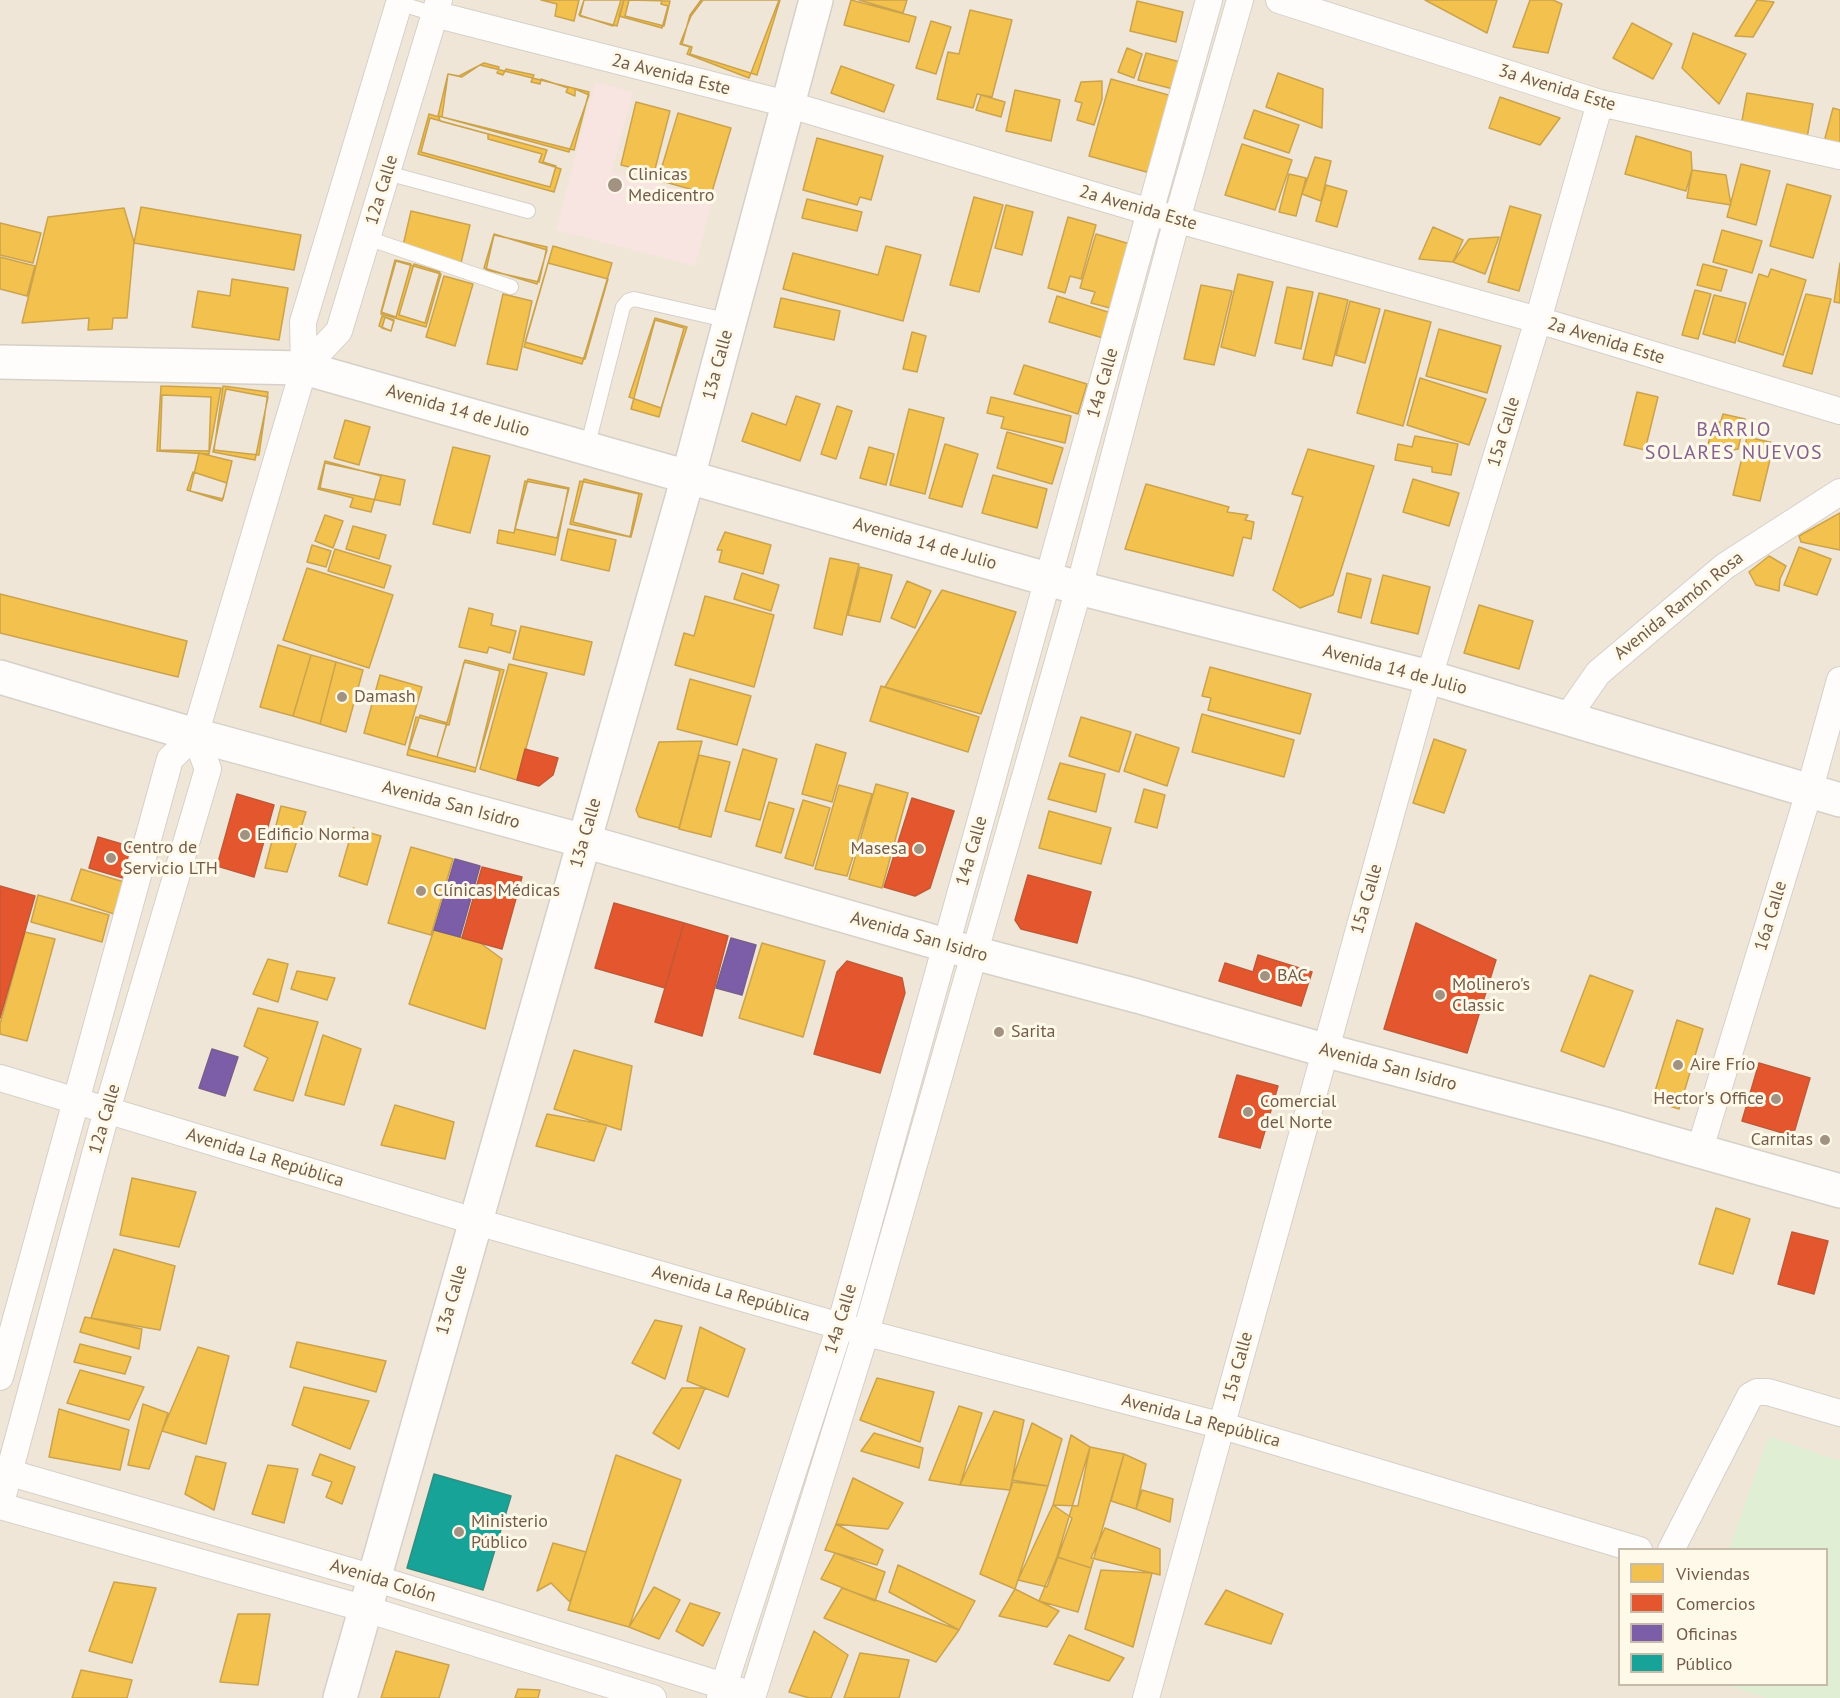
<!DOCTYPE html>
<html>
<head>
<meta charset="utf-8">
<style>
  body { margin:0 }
  #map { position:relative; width:1840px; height:1698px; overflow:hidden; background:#f6f3ea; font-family:"PT Sans",sans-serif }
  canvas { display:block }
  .legend { position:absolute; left:1618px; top:1548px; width:210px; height:138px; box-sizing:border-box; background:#fff9ea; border:2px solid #c7bbaa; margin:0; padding:8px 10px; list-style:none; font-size:18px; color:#735d4a }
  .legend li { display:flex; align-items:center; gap:12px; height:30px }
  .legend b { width:30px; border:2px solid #c7bbaa }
</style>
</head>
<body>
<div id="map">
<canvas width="1840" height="1698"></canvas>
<ul class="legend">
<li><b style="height:16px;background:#f2c14e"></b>Viviendas</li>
<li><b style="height:16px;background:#e4572e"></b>Comercios</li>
<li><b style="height:16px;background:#7b5ea7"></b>Oficinas</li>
<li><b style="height:16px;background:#17a398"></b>Público</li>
</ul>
</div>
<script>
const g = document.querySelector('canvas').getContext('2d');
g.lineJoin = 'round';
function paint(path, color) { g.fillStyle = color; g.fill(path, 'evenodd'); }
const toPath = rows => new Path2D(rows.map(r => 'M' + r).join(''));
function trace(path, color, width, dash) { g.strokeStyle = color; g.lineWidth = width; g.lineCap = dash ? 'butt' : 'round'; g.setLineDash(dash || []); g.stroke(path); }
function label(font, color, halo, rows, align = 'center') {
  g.font = font + ' "PT Sans",sans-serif'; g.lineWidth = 6; g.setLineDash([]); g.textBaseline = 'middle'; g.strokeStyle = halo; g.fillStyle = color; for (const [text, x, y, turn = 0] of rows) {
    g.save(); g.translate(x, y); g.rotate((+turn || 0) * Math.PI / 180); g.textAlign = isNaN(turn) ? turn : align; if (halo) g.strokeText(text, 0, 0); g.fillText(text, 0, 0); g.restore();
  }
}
paint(toPath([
  [0,0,1840,0,1840,1698,0,1698],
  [1620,1550,1826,1550,1826,1684,1620,1684]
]), '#efe6d7');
paint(toPath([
  [595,82,633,92,612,172,713,198,695,266,556,230]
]), '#f8e4e0');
paint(toPath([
  [1769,1436,1840,1461,1840,1698,1766,1698,1727,1685,1826,1684,1826,1550,1729,1549]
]), '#e0eed4');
const homes = toPath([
  [541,0,579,0,574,21,555,16,557,4,541,0],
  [584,0,624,0,617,26,580,16,584,0],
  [584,0,621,0,613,26,579,15,584,0],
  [624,0,662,0,661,4,668,6,662,28,619,16,624,0],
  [629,0,670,1,664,26,625,16,629,0],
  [701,0,780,0,757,75,690,54,692,47,682,44,690,15,701,0],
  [703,0,779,0,749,78,687,54,690,47,680,44,691,16,703,0],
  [851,0,916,17,909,42,844,25,851,0],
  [859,0,907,0,903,13,859,0],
  [1425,0,1497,0,1487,33,1425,0],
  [1530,0,1553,0,1562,4,1548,53,1513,47,1530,0],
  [1757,0,1774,2,1753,37,1735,36,1757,0],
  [1137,1,1183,12,1176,42,1130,31,1137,1],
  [970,10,1012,20,992,97,977,94,973,108,937,99,948,52,959,54,970,10],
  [931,21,951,27,936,74,916,68,931,21],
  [1632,23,1672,44,1653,79,1613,58,1632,23],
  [1693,33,1746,54,1719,104,1682,68,1693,33],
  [1127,48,1142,54,1134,78,1118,72,1127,48],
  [1146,53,1184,63,1177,90,1138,80,1146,53],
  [484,63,499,67,497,73,503,75,506,69,534,75,531,82,540,84,541,79,568,88,566,92,575,96,575,89,589,95,569,152,442,117,448,74,459,76,484,63],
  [480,65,589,92,574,150,438,116,448,74,462,77,480,65],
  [841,66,894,85,884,112,831,93,841,66],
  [1278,73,1323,89,1322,128,1266,107,1278,73],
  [1111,79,1172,96,1150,173,1089,156,1111,79],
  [1102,81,1102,99,1094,125,1077,120,1082,103,1075,101,1081,82,1102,81],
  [1015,90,1060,100,1051,141,1006,131,1015,90],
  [1747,93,1813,104,1807,138,1741,126,1747,93],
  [981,95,1005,102,1001,117,976,110,981,95],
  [1500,97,1560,118,1540,145,1489,128,1500,97],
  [636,102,670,111,654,173,621,165,636,102],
  [1833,108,1840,110,1840,149,1825,138,1833,108],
  [1254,110,1299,125,1289,153,1244,138,1254,110],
  [678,113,731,128,711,195,658,180,678,113],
  [429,114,439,117,440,121,488,134,488,139,542,154,539,162,561,169,554,192,418,154,429,114],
  [430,118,547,150,543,162,556,166,550,187,421,152,430,118],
  [1636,136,1691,152,1692,170,1686,191,1625,174,1636,136],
  [817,138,883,156,871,200,860,197,857,205,803,190,817,138],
  [1242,144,1292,160,1275,210,1225,195,1242,144],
  [1315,157,1331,161,1321,201,1302,194,1315,157],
  [1741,164,1770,171,1756,225,1727,217,1741,164],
  [1692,170,1726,175,1731,205,1687,198,1692,170],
  [1289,174,1306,178,1296,216,1279,212,1289,174],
  [1787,184,1831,196,1813,258,1770,246,1787,184],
  [1326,185,1347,191,1337,227,1316,221,1326,185],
  [974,197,1003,205,979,292,950,285,974,197],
  [807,199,862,212,857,231,802,218,807,199],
  [1006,205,1033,212,1022,255,995,248,1006,205],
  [1510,206,1541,215,1519,291,1488,282,1510,206],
  [141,207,301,235,294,270,134,243,141,207],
  [124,208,134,242,127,318,113,318,112,329,88,330,89,318,22,323,48,217,124,208],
  [411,211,470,225,461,263,402,250,411,211],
  [1068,217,1096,225,1081,279,1070,276,1065,293,1048,288,1068,217],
  [0,223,41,233,33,263,0,255,0,223],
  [1433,227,1463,240,1453,262,1419,259,1433,227],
  [1722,230,1762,241,1752,273,1713,262,1722,230],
  [494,234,547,250,537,284,484,268,494,234],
  [1096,234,1130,244,1110,308,1091,303,1095,292,1080,288,1096,234],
  [494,235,547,247,539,282,486,270,494,235],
  [1499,237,1485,274,1453,262,1469,239,1499,237],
  [553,246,612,263,582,364,524,347,553,246],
  [886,246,921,255,903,321,783,289,793,253,878,275,886,246],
  [0,257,35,266,27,296,0,289,0,257],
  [395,260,411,264,396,317,381,312,395,260],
  [396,261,441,274,426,327,381,314,396,261],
  [548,263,608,279,585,359,525,342,548,263],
  [1840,263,1840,303,1834,302,1840,263],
  [414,264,440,272,425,323,399,315,414,264],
  [1703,264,1727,270,1721,291,1697,285,1703,264],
  [1771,269,1806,280,1783,355,1738,341,1759,274,1768,277,1771,269],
  [1238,274,1273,282,1255,356,1221,347,1238,274],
  [444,276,473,284,455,346,426,337,444,276],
  [232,279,288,288,279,340,192,327,198,291,230,296,232,279],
  [1201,285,1232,291,1214,365,1184,359,1201,285],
  [1287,287,1313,292,1301,349,1275,343,1287,287],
  [1695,290,1711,294,1698,339,1682,335,1695,290],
  [1319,293,1348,300,1332,366,1303,359,1319,293],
  [503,294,532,301,517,370,487,364,503,294],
  [1806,294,1831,299,1812,374,1783,366,1806,294],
  [1714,295,1746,303,1735,343,1703,334,1714,295],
  [1057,296,1111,313,1103,338,1049,322,1057,296],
  [781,298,840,311,834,340,774,327,781,298],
  [1350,301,1380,309,1365,363,1336,355,1350,301],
  [1385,310,1431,322,1403,426,1357,413,1385,310],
  [382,316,394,321,391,331,379,326,382,316],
  [385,317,394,320,391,331,382,328,385,317],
  [655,318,687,327,661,408,629,397,655,318],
  [655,320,684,328,659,417,631,409,655,320],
  [1439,329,1501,346,1487,393,1426,376,1439,329],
  [912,332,926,336,917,372,903,369,912,332],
  [1024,365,1087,384,1078,414,1014,394,1024,365],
  [1420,378,1486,399,1469,445,1407,425,1420,378],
  [161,386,221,388,209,454,157,451,161,386],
  [223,386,268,392,259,455,214,450,223,386],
  [226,389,268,397,255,460,213,452,226,389],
  [1637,392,1658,397,1645,450,1624,445,1637,392],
  [162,395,211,397,209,451,160,450,162,395],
  [796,396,820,404,800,461,742,441,752,413,786,425,796,396],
  [991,397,1071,416,1065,443,1001,428,1004,417,987,413,991,397],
  [837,406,852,411,836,459,821,454,837,406],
  [909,409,944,418,925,494,890,485,909,409],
  [1723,414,1745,419,1738,449,1711,454,1707,448,1713,426,1721,421,1723,414],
  [345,420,370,427,359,465,334,458,345,420],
  [1007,432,1063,448,1052,484,997,468,1007,432],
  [1415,436,1458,444,1451,475,1432,472,1432,467,1395,460,1398,444,1412,447,1415,436],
  [1747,437,1774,443,1760,501,1733,495,1747,437],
  [945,444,978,454,962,507,929,498,945,444],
  [453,447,490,456,470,533,433,524,453,447],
  [869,447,894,454,886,485,860,478,869,447],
  [1308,449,1374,466,1333,595,1300,608,1273,590,1303,497,1292,494,1308,449],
  [199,453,232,461,223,499,190,491,199,453],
  [325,461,381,476,371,512,350,507,353,498,318,489,325,461],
  [325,463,405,480,400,505,320,488,325,463],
  [193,472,227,483,222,501,187,490,193,472],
  [993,475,1047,489,1037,528,982,513,993,475],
  [528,479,569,488,557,538,515,529,528,479],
  [584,479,642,494,631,537,573,522,584,479],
  [1413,479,1459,493,1449,526,1403,512,1413,479],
  [525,481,568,489,555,555,497,543,499,530,514,533,525,481],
  [580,481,639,494,630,537,570,524,580,481],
  [1146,484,1229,507,1227,512,1248,515,1245,520,1254,522,1251,539,1243,537,1233,576,1125,549,1146,484],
  [1840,513,1840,550,1801,542,1799,536,1840,513],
  [325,515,343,521,333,548,315,541,325,515],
  [353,526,386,535,379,559,346,549,353,526],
  [568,529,616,540,609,571,561,560,568,529],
  [725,532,771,545,763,574,719,562,722,550,717,550,725,532],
  [312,545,331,551,326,567,307,562,312,545],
  [1799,547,1831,559,1817,595,1784,585,1799,547],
  [335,549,391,566,384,588,328,571,335,549],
  [1769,556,1786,566,1780,579,1779,591,1756,585,1749,572,1769,556],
  [830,558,859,564,842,635,814,628,830,558],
  [860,567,892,575,880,622,848,615,860,567],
  [307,568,393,595,369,668,283,640,307,568],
  [742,573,779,585,771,611,734,599,742,573],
  [1347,573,1371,579,1361,618,1338,612,1347,573],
  [1383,575,1430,587,1418,634,1371,623,1383,575],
  [907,581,931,591,915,628,891,618,907,581],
  [942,590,1016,612,981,714,885,687,942,590],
  [0,594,187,641,178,677,0,633,0,594],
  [705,596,774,615,754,687,675,665,684,633,694,636,705,596],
  [1479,605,1533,621,1519,669,1464,653,1479,605],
  [469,608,493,614,491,625,516,631,510,653,489,647,487,653,459,647,469,608],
  [521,626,592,642,584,675,513,659,521,626],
  [278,645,311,655,293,716,260,707,278,645],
  [311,655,336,662,320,724,293,716,311,655],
  [465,660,504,670,476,768,437,757,465,660],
  [336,662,363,670,346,732,320,724,336,662],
  [464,662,500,671,475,772,407,755,416,717,449,725,464,662],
  [509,664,547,673,517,780,480,769,509,664],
  [1210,667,1311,694,1300,734,1208,710,1211,698,1202,696,1210,667],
  [380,675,422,687,405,745,364,733,380,675],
  [690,679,751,696,737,745,677,729,690,679],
  [881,686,979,717,968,752,870,721,881,686],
  [1202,714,1294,740,1284,777,1192,752,1202,714],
  [420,715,447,723,437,757,409,749,420,715],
  [1081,717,1131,732,1119,772,1069,756,1081,717],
  [1136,734,1179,748,1167,786,1124,771,1136,734],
  [1434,739,1466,750,1444,813,1413,803,1434,739],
  [702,741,679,828,639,817,636,810,659,742,702,741],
  [816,744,846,753,832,802,802,794,816,744],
  [743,749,777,759,760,820,725,811,743,749],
  [699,755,730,762,711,837,679,829,699,755],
  [1060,763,1105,774,1096,812,1048,799,1060,763],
  [876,784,908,793,882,888,849,879,876,784],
  [839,785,872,794,847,876,815,869,839,785],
  [1144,789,1165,795,1157,828,1135,822,1144,789],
  [803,800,830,808,813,866,785,858,803,800],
  [769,802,794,809,781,853,756,846,769,802],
  [281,806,306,812,287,872,265,868,281,806],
  [1049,811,1111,828,1101,864,1039,848,1049,811],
  [353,828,381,836,367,885,339,876,353,828],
  [411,847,453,859,431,935,388,923,411,847],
  [81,869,124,882,114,914,71,900,81,869],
  [38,895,109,915,102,942,31,922,38,895],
  [434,930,479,942,502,959,485,1029,409,1004,434,930],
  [25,932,55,939,27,1041,0,1034,0,1024,25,932],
  [762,943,825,961,803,1037,739,1018,762,943],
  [268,959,288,964,278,1002,253,994,268,959],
  [297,971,335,978,327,1000,291,989,297,971],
  [1590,975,1633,991,1604,1067,1561,1051,1590,975],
  [258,1008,318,1022,293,1101,254,1090,268,1058,244,1046,258,1008],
  [1677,1020,1703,1029,1679,1109,1652,1101,1677,1020],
  [323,1035,361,1049,344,1105,305,1095,323,1035],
  [574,1050,632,1066,621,1130,554,1109,574,1050],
  [395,1105,454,1122,445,1159,381,1145,395,1105],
  [547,1114,607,1125,594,1161,536,1146,547,1114],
  [132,1178,196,1192,179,1247,120,1235,132,1178],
  [1716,1208,1750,1219,1733,1274,1699,1264,1716,1208],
  [114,1249,175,1266,160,1330,91,1318,114,1249],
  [85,1317,142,1329,139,1349,80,1332,85,1317],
  [655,1320,682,1326,665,1379,632,1363,655,1320],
  [700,1327,745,1349,728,1397,687,1381,700,1327],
  [297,1342,386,1361,376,1392,290,1367,297,1342],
  [80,1344,131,1357,125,1374,74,1362,80,1344],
  [198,1347,229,1356,206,1444,162,1431,198,1347],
  [80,1370,144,1387,129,1420,67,1403,80,1370],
  [877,1378,934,1392,920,1442,860,1420,877,1378],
  [304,1387,369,1401,350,1449,292,1425,304,1387],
  [682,1388,705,1388,679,1449,653,1433,682,1388],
  [143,1404,168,1413,149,1469,128,1465,143,1404],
  [959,1406,982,1413,960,1485,929,1480,959,1406],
  [59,1409,129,1430,120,1470,49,1457,59,1409],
  [994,1411,1024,1420,1010,1490,960,1485,994,1411],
  [1032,1423,1062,1439,1048,1486,1012,1480,1032,1423],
  [874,1433,923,1448,919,1468,861,1451,874,1433],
  [1071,1435,1090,1447,1078,1506,1053,1505,1071,1435],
  [1090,1447,1124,1454,1091,1568,1057,1557,1090,1447],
  [320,1454,355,1467,342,1504,326,1497,332,1482,312,1475,320,1454],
  [1124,1454,1146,1464,1136,1509,1111,1501,1124,1454],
  [616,1455,681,1480,629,1627,568,1610,616,1455],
  [196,1456,226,1463,214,1510,185,1494,196,1456],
  [268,1465,298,1469,284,1523,252,1514,268,1465],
  [853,1478,903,1503,888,1529,836,1524,853,1478],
  [1013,1482,1048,1486,1015,1589,980,1574,1013,1482],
  [1142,1490,1173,1499,1170,1522,1136,1509,1142,1490],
  [1053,1505,1072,1518,1047,1587,1018,1580,1053,1505],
  [836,1524,883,1550,877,1565,825,1550,836,1524],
  [1105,1528,1160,1549,1160,1575,1091,1558,1105,1528],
  [553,1543,586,1552,570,1602,551,1583,537,1591,553,1543],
  [835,1553,885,1572,875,1601,821,1579,835,1553],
  [1057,1557,1091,1568,1078,1612,1039,1601,1057,1557],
  [898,1565,975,1601,959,1630,889,1592,898,1565],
  [1101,1570,1152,1573,1133,1647,1085,1629,1101,1570],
  [114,1582,156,1588,132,1663,89,1651,114,1582],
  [654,1587,680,1600,659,1639,629,1627,654,1587],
  [842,1588,959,1630,936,1662,824,1618,842,1588],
  [1015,1589,1059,1611,1047,1627,999,1616,1015,1589],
  [1226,1590,1283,1614,1271,1644,1205,1624,1226,1590],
  [690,1603,720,1613,703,1646,676,1631,690,1603],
  [238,1614,270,1614,258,1685,220,1682,238,1614],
  [814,1631,848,1655,831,1698,809,1698,789,1692,814,1631],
  [1069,1635,1124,1658,1109,1681,1054,1664,1069,1635],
  [396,1651,449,1665,439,1698,381,1698,396,1651],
  [860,1653,909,1660,899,1698,844,1698,860,1653],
  [81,1670,132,1680,127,1698,72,1698,81,1670],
  [518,1689,540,1690,538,1698,515,1698,518,1689]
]);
paint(homes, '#f2c14e');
trace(homes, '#cca34d', 1.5);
const shops = toPath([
  [525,749,558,758,553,775,539,786,517,780,525,749],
  [237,794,274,805,254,877,217,866,237,794],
  [912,798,954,811,930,888,915,896,884,887,912,798],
  [98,837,132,847,123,878,89,868,98,837],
  [482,867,522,877,502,949,462,938,482,867],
  [1028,875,1091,892,1077,943,1021,929,1015,920,1028,875],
  [0,886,35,896,0,1018,0,886],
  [614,903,684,923,665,988,595,968,614,903],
  [684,923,728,936,702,1036,655,1022,684,923],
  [1416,923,1496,960,1467,1053,1384,1029,1416,923],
  [1258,955,1312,972,1301,1006,1219,981,1225,963,1253,972,1258,955],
  [847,961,902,978,905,993,880,1073,814,1054,837,972,847,961],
  [1759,1063,1810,1078,1793,1136,1742,1121,1759,1063],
  [1237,1075,1278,1086,1260,1148,1219,1137,1237,1075],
  [1792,1232,1828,1241,1814,1294,1778,1284,1792,1232]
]);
paint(shops, '#e4572e');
trace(shops, '#c25936', 1.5);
const offices = toPath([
  [455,859,480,866,460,937,434,930,455,859],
  [731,938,756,945,742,995,716,988,731,938],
  [212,1049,238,1057,225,1096,199,1088,212,1049]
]);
paint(offices, '#7b5ea7');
trace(offices, '#795e8b', 1.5);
const public = toPath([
  [434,1474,511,1496,483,1590,407,1568,434,1474]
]);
paint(public, '#17a398');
trace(public, '#338e81', 1.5);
const service = toPath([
  [396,2,434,14],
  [387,173,528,211],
  [367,238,511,287],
  [587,448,623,307,628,301,634,299,730,321]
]);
const minor = toPath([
  [1279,0,1600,103,1840,156],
  [434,14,787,104,1150,212,1538,320,1840,411],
  [304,368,339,331,439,0],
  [1566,719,1598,673,1725,566,1840,492],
  [0,1078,474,1221,840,1326,1223,1426,1639,1550],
  [1699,1152,1809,792,1840,680],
  [0,1377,170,759,195,735,304,368,303,322,400,0],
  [0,1470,374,1578,740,1691],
  [0,1506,107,1110,208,769,195,735],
  [0,1506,366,1609,653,1698],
  [1671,1550,1750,1396,1757,1392,1768,1392,1840,1413],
  [720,1698,840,1326,1209,0],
  [752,1698,866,1332,1079,588,1177,219,1240,0],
  [1146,1698,1429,677,1538,320,1600,103]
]);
const tertiary = toPath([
  [0,362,304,368,1079,588,1429,677,1840,800],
  [0,677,195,735,584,841,963,950,1137,996,1324,1050,1601,1123,1840,1191],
  [340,1698,688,477,816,0]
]);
trace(service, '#d5d0c8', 16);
trace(minor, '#d5d0c8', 28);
trace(tertiary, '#d5d0c8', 36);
trace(service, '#fefdfc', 14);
trace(minor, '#fefdfc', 26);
trace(tertiary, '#fefdfc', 33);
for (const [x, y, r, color] of [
  [615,185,8,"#a19282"],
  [342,697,6,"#a19282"],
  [245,835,6,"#a19282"],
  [919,849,6,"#a19282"],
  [111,858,6,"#a19282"],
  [421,891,6,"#a19282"],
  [1265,976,6,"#a19282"],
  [1440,995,6,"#a19282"],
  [999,1032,6,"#a19282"],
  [1678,1065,6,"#a19282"],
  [1776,1099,6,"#a19282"],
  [1248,1112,6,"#a19282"],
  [1825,1140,6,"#a19282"],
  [459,1532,6,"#a19282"]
]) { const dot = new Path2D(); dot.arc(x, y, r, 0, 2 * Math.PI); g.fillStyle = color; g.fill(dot); trace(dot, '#fff9ea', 2); }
label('18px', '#735d4a', '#fff9ea', [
  ["2a Avenida Este",671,75,14],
  ["3a Avenida Este",1557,88,17],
  ["12a Calle",382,190,-73],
  ["2a Avenida Este",1138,208,16],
  ["2a Avenida Este",1606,341,17],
  ["13a Calle",718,365,-75],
  ["14a Calle",1103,383,-74],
  ["Avenida 14 de Julio",458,411,16],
  ["15a Calle",1504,432,-73],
  ["Avenida 14 de Julio",925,544,16],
  ["Avenida Ramón Rosa",1679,606,-39],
  ["Avenida 14 de Julio",1395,670,15],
  ["Avenida San Isidro",451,805,15],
  ["13a Calle",586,833,-74],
  ["14a Calle",972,851,-74],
  ["15a Calle",1367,899,-74],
  ["16a Calle",1771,916,-73],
  ["Avenida San Isidro",919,937,16],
  ["Avenida San Isidro",1388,1067,15],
  ["12a Calle",105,1119,-74],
  ["Avenida La República",265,1158,17],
  ["Avenida La República",731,1294,16],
  ["13a Calle",452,1300,-74],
  ["14a Calle",841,1319,-73],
  ["15a Calle",1238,1367,-75],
  ["Avenida La República",1201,1421,15],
  ["Avenida Colón",383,1581,17]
]);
label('18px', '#735d4a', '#fff9ea', [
  ["Clinicas",628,175],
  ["Medicentro",628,196],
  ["Damash",354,697],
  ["Edificio Norma",257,835],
  ["Centro de",123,848],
  ["Servicio LTH",123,869],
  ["Masesa",907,849,"right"],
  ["Clínicas Médicas",433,891],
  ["BAC",1277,976],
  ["Molinero's",1452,985],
  ["Classic",1452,1006],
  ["Sarita",1011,1032],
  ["Aire Frío",1690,1065],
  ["Hector's Office",1764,1099,"right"],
  ["Comercial",1260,1102],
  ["del Norte",1260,1123],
  ["Carnitas",1813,1140,"right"],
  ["Ministerio",471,1522],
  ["Público",471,1543]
], 'left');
g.letterSpacing = '1.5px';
label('20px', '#856290', '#fff9ea', [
  ["BARRIO",1734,430],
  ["SOLARES NUEVOS",1734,453]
]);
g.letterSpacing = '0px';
</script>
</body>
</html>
